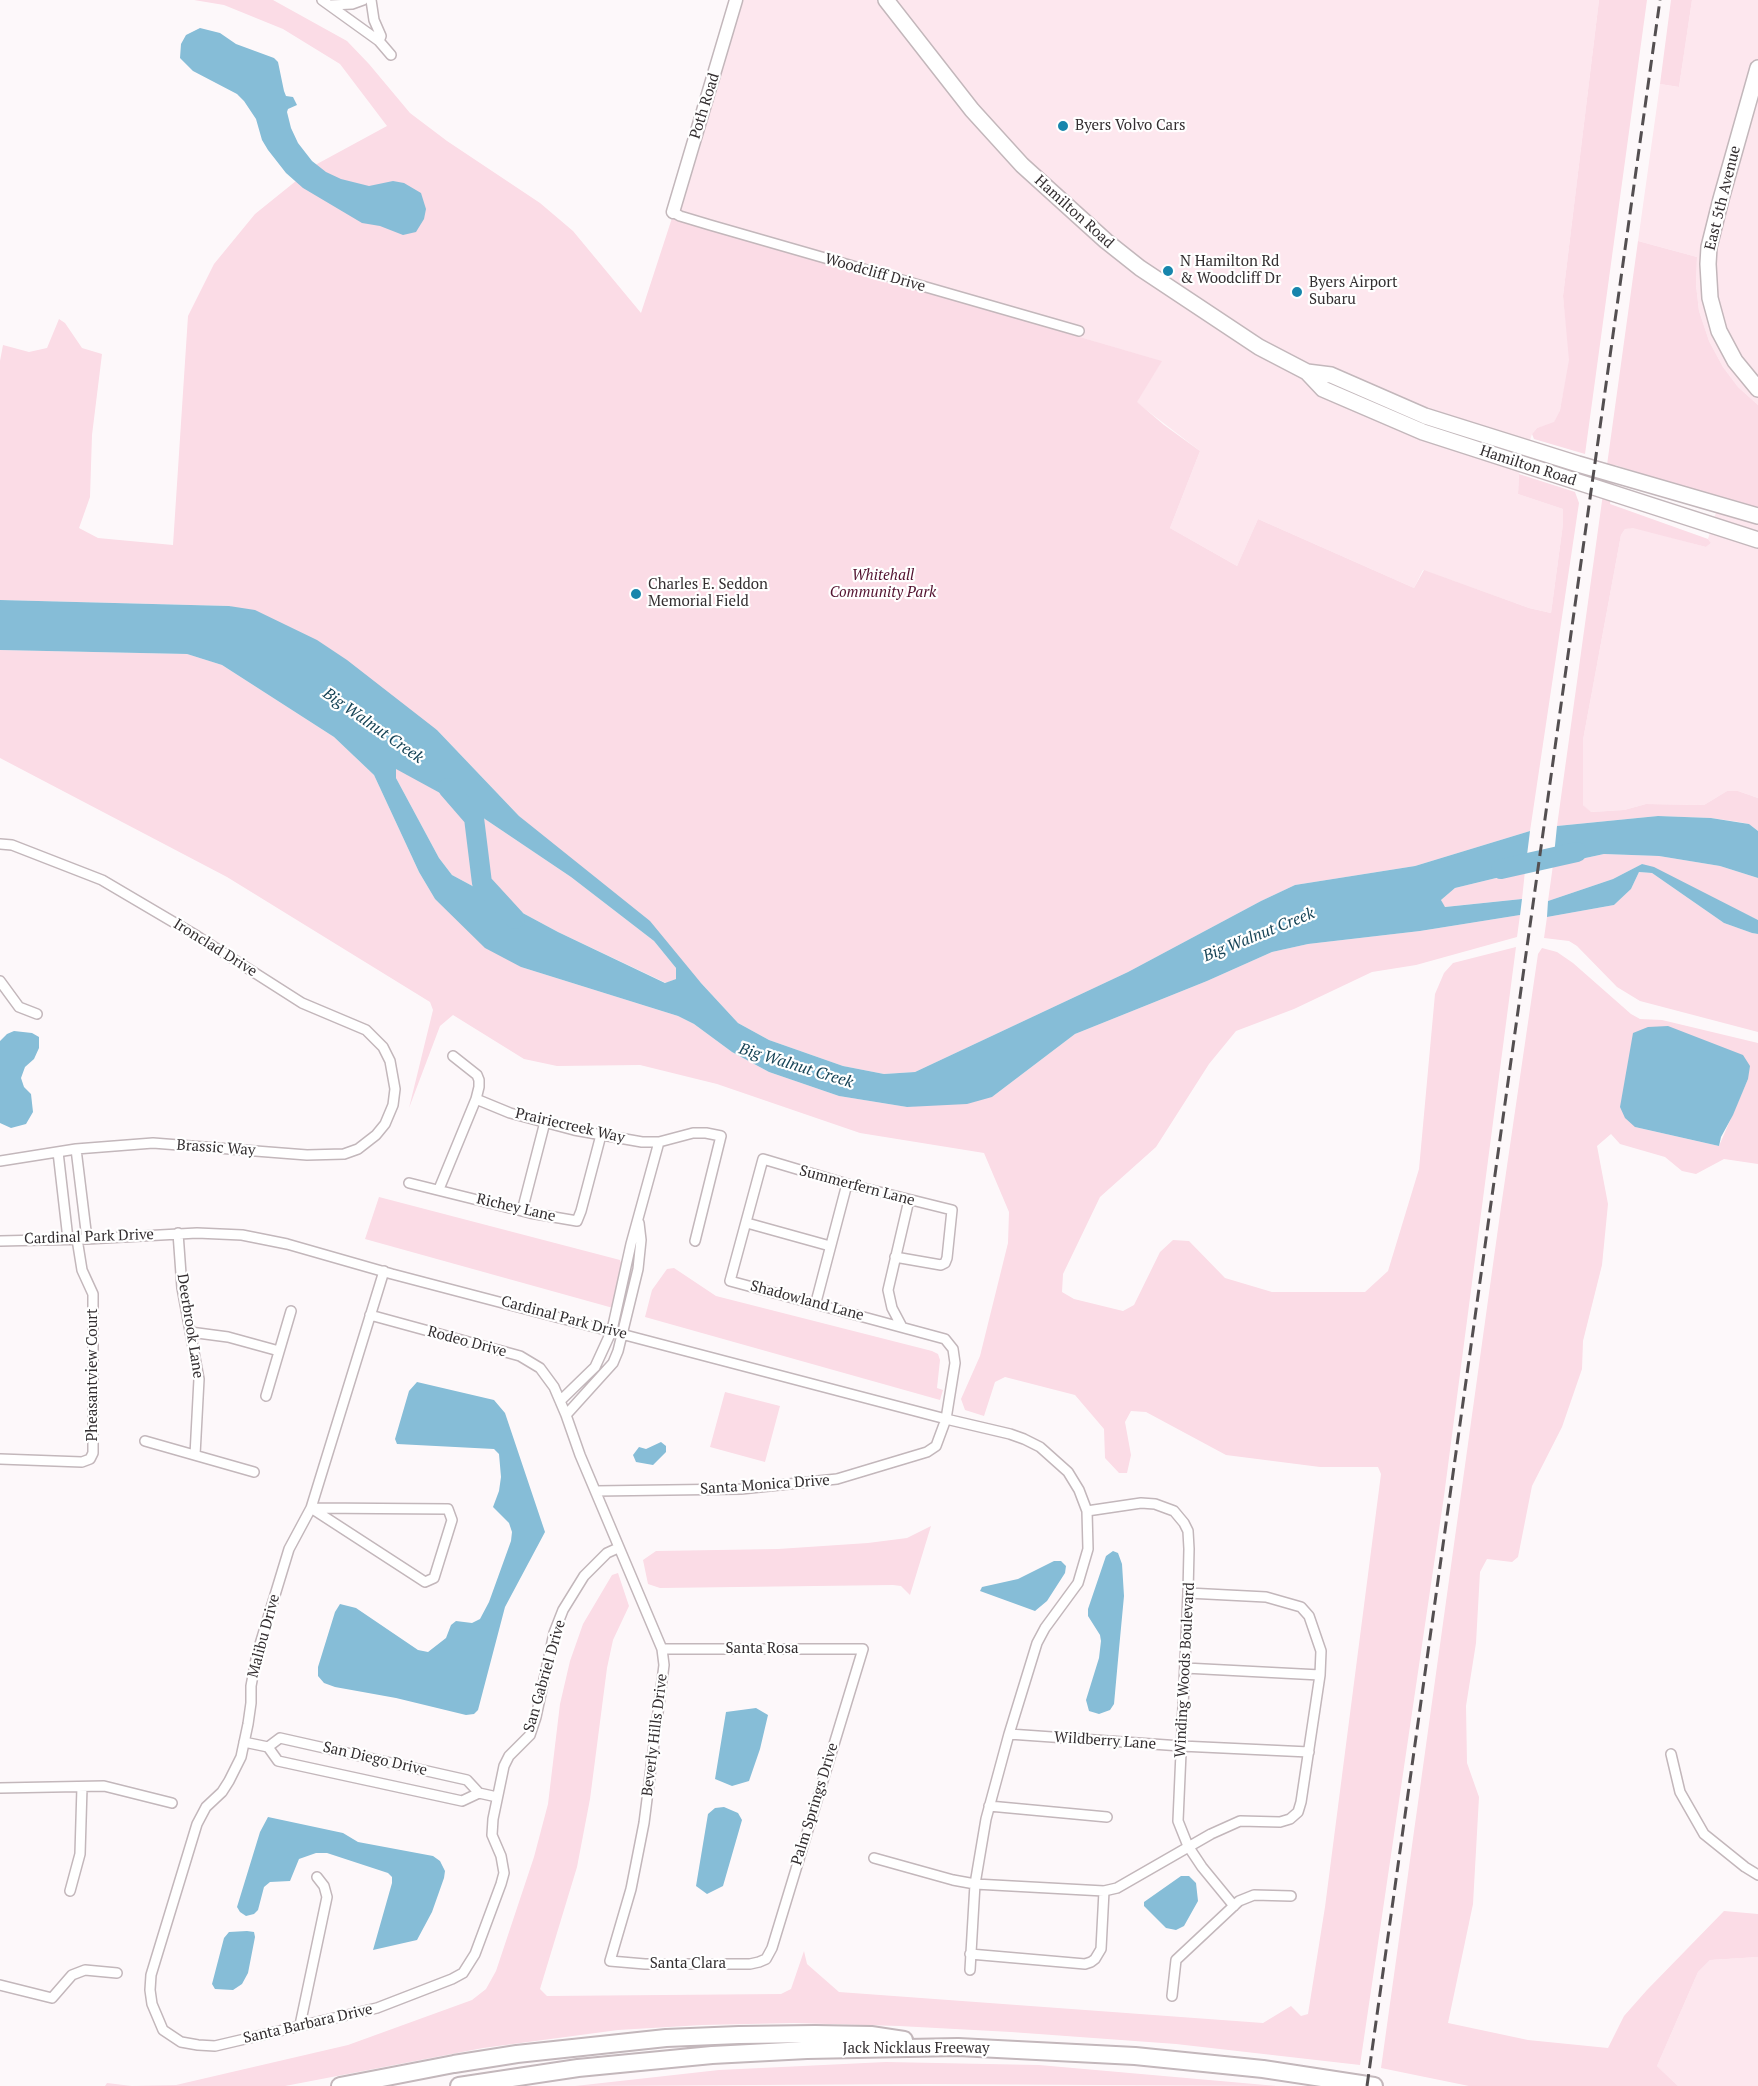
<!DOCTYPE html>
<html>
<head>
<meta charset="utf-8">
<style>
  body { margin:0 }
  canvas { display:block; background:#fdf8fa }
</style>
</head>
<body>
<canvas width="1758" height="2086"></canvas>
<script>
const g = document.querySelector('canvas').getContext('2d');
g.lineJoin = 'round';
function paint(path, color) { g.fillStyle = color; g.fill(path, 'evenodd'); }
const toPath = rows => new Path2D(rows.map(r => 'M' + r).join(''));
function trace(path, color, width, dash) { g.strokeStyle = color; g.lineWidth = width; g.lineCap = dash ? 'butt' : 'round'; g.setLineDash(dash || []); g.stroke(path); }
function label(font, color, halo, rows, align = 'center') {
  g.font = font + ' "PT Serif",serif'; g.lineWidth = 4.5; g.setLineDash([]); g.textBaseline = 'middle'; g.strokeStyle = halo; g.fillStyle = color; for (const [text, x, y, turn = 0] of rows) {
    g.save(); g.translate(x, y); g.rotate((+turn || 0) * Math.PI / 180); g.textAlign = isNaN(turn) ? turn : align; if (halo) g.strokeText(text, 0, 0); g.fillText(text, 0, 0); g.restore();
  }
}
paint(toPath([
  [741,0,1599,0,1563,296,1570,360,1560,410,1554,423,1537,428,1532,434,1519,474,1518,494,1563,509,1563,524,1551,613,1529,608,1423,570,1414,588,1258,519,1237,566,1170,528,1200,451,1136,402,1161,361,672,218],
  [1692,0,1758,0,1758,405,1738,387,1723,367,1709,341,1699,311,1696,285,1697,257,1638,241,1660,84,1679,87],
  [1720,499,1758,507,1758,798,1738,791,1727,791,1704,805,1646,804,1624,810,1590,812,1583,805,1583,740,1621,535,1625,529,1633,527,1706,547,1711,543,1708,539],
  [1758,1957,1758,2086,1678,2086,1657,2066,1698,1972,1710,1960]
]), '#fde7ee');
paint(toPath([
  [194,0,273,0,347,41,369,64,410,113,447,141,540,203,573,231,641,313,672,218,1162,361,1137,402,1164,425,1200,451,1170,528,1237,566,1258,519,1414,588,1424,570,1529,608,1551,613,1563,524,1563,509,1518,494,1519,474,1575,492,1579,503,1530,831,1415,866,1295,885,1261,901,1128,972,915,1072,884,1074,843,1066,769,1040,738,1023,701,983,519,816,437,730,230,606,0,600,0,361,3,345,29,352,47,348,59,319,65,323,82,348,102,354,92,435,90,497,79,528,98,538,173,545,188,316,214,264,255,214,317,164,387,126,340,64,283,29,224,5],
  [1599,0,1647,0,1585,454,1534,439,1532,434,1537,428,1554,422,1560,410,1569,360,1563,296],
  [1671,0,1692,0,1679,87,1660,84],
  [1638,241,1697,257,1696,285,1699,311,1709,341,1723,367,1738,387,1758,405,1758,507,1720,499,1615,465,1610,504,1708,539,1711,543,1706,547,1633,528,1625,529,1621,535,1583,740,1583,805,1591,812,1624,810,1646,804,1704,805,1727,791,1738,791,1758,798,1758,831,1749,824,1739,822,1711,818,1658,816,1557,826],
  [0,650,187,654,222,665,334,737,374,775,419,872,435,899,521,967,678,1016,694,1024,732,1052,769,1072,839,1096,907,1107,992,1097,1075,1034,1207,981,1272,952,1308,944,1420,931,1520,915,1517,937,1416,965,1372,972,1294,1009,1236,1031,1209,1064,1156,1147,1100,1197,1063,1274,1062,1292,1074,1299,1123,1311,1134,1305,1160,1252,1173,1240,1189,1241,1225,1278,1272,1292,1365,1292,1388,1271,1419,1169,1435,994,1444,973,1453,963,1516,947,1444,1496,1360,2065,1176,2044,1011,2032,899,2026,794,2023,702,2025,618,2030,483,2048,285,2086,105,2086,107,2083,132,2086,176,2085,348,2045,472,2000,486,1989,496,1971,534,1857,548,1804,560,1704,570,1661,583,1624,612,1575,618,1573,629,1606,613,1640,607,1668,590,1799,577,1867,540,1989,547,1996,781,1994,791,1989,804,1951,807,1964,839,1992,1263,2023,1291,2006,1301,2016,1308,2014,1325,1907,1381,1474,1378,1467,1320,1467,1226,1455,1146,1412,1131,1411,1125,1422,1131,1455,1127,1473,1119,1473,1105,1458,1104,1429,1075,1395,1005,1377,995,1382,984,1416,965,1410,961,1399,980,1356,1008,1243,1009,1212,984,1153,860,1133,717,1084,640,1065,557,1066,524,1059,453,1015,440,1026,409,1108,433,1010,430,1002,227,877,0,758],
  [396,768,473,811,571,877,654,941,676,968,676,979,666,983,558,932,452,875,439,858,396,778],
  [1604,854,1659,856,1720,866,1758,878,1758,920,1642,864,1613,879,1548,901,1553,865],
  [1525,871,1522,899,1444,907,1441,900,1455,888],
  [1639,872,1652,873,1724,923,1752,933,1758,934,1758,1032,1640,1001,1617,987,1577,946,1569,941,1544,938,1547,917,1614,905,1631,889],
  [1542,948,1557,952,1573,963,1631,1014,1640,1019,1662,1020,1758,1043,1758,1164,1724,1159,1696,1174,1682,1171,1665,1157,1620,1144,1611,1134,1597,1146,1608,1204,1602,1265,1583,1341,1582,1369,1562,1427,1532,1486,1518,1557,1512,1562,1487,1559,1480,1572,1476,1643,1466,1706,1467,1763,1479,1797,1473,1904,1448,2023,1528,2040,1608,2048,1624,2016,1647,1990,1724,1911,1758,1914,1758,1957,1710,1960,1698,1972,1657,2066,1678,2086,1469,2086,1381,2068,1501,1207,1538,954],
  [1748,1079,1719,1146,1635,1127],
  [379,1197,620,1260,623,1268,613,1308,365,1239],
  [674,1268,716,1296,932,1351,938,1354,940,1360,937,1388,943,1390,940,1400,645,1317,652,1290,667,1269],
  [725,1392,780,1406,765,1462,710,1447],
  [931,1526,910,1595,901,1586,893,1585,660,1588,648,1584,643,1560,656,1551,778,1549,868,1543,907,1538],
  [886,2062,1039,2065,1277,2086,927,2084,575,2086,719,2070]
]), '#fbdce6');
paint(toPath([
  [200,28,220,33,236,44,274,58,278,62,284,91,286,96,293,97,297,105,288,109,287,112,291,128,298,143,312,161,326,172,341,179,369,186,393,181,404,183,421,193,426,209,424,219,416,232,403,235,380,226,362,223,303,188,286,173,268,150,262,140,256,119,244,101,237,94,193,71,180,58,181,44,186,35],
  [0,600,229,606,255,610,317,640,347,660,437,730,519,816,650,921,701,983,738,1023,769,1040,843,1066,884,1074,915,1072,1128,972,1261,901,1295,885,1415,866,1530,831,1525,871,1455,888,1441,900,1445,907,1522,899,1520,915,1420,931,1308,944,1272,952,1207,981,1075,1034,992,1097,967,1104,907,1107,839,1096,769,1072,732,1052,694,1024,678,1016,521,967,485,948,435,899,419,872,374,775,334,737,222,665,187,654,0,650],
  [396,769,473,811,571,877,654,941,676,968,676,979,665,983,558,932,452,875,439,858,396,778],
  [1658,816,1711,818,1749,824,1758,831,1758,878,1720,866,1659,856,1604,854,1553,865,1557,826],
  [1642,864,1654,867,1758,920,1758,934,1752,933,1724,923,1652,873,1639,872,1631,889,1614,905,1547,917,1548,901,1613,879],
  [1668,1026,1743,1055,1750,1066,1748,1079,1733,1115,1721,1137,1719,1146,1635,1127,1625,1118,1620,1107,1633,1033,1648,1027],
  [14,1031,32,1033,39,1037,39,1048,34,1059,25,1067,21,1078,24,1087,31,1094,33,1112,26,1124,11,1128,0,1123,0,1041,7,1034],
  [417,1382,494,1400,505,1413,545,1532,505,1607,478,1710,474,1714,466,1715,396,1698,335,1687,324,1683,318,1676,318,1667,335,1612,340,1604,356,1608,418,1650,428,1652,446,1638,451,1625,456,1621,472,1623,480,1619,489,1602,511,1541,512,1532,509,1523,493,1507,499,1491,501,1477,499,1454,494,1449,397,1444,395,1439,409,1391],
  [661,1442,666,1446,666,1452,653,1465,636,1462,633,1455,639,1447,646,1449],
  [1113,1551,1118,1553,1122,1564,1124,1596,1119,1649,1114,1704,1110,1710,1099,1714,1089,1711,1086,1700,1099,1658,1101,1641,1100,1635,1088,1616,1088,1609,1106,1556],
  [1054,1561,1061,1561,1066,1566,1065,1573,1047,1601,1035,1611,980,1591,982,1587,1018,1579],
  [756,1708,768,1715,760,1749,749,1781,732,1786,715,1779,726,1712],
  [724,1807,738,1813,742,1820,723,1886,707,1894,696,1886,708,1814,715,1808],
  [268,1817,343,1833,358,1842,433,1856,440,1861,445,1871,444,1878,432,1912,417,1940,373,1950,392,1883,392,1877,388,1873,327,1853,316,1853,299,1859,290,1881,270,1882,264,1887,258,1910,254,1914,246,1916,240,1912,237,1907,260,1832],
  [1181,1876,1189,1876,1196,1883,1198,1901,1184,1926,1176,1930,1166,1928,1144,1906,1144,1902],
  [247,1931,254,1932,255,1937,248,1973,242,1984,233,1990,215,1989,212,1984,224,1938,229,1932]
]), '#86bdd7');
trace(toPath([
  [448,788,474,818,482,883,515,919],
  [1501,869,1577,852]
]), '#86bdd7', 20);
const minor = toPath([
  [322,0,379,41,391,55],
  [371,0,374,20,381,36,379,41],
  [331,5,352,4,363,0],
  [673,212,680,216,710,225,1079,331],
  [0,844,12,845,102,880,197,936,302,1003,366,1030,383,1047,390,1061,395,1089,393,1105,385,1124,376,1135,358,1149,344,1154,307,1155,153,1143,76,1149,0,1161],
  [0,981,19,1007,37,1014],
  [476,1099,510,1113,574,1130,642,1142,659,1142,693,1133,706,1133,721,1136,695,1241],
  [76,1149,87,1239],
  [58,1152,68,1239],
  [409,1183,530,1213,577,1221,581,1211,601,1135],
  [439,1189,476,1099,479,1087,479,1080,477,1075,453,1056],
  [522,1211,545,1122],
  [747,1223,830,1246],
  [178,1233,182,1288,199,1379,195,1455],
  [0,1241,87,1239,197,1233,242,1235,287,1244,392,1274,946,1419,1010,1434,1024,1439,1040,1447,1068,1472,1079,1490,1087,1511,1088,1549,1078,1583,1045,1628,1037,1643,1009,1734,986,1819,975,1884,970,1970],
  [384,1271,311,1508,289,1549,257,1654,251,1686,251,1703,248,1724,241,1757,229,1781,222,1792,206,1807,197,1824,151,1975,150,1990,152,2004,163,2030,181,2042,198,2045,215,2046,377,2008,452,1979,463,1973,475,1954,501,1884,504,1873,501,1856,492,1835,493,1819,504,1766,509,1756,530,1735,536,1717,554,1633,563,1610,584,1576,607,1553,618,1548],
  [816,1302,847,1184],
  [370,1315,520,1356,540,1368,554,1387,566,1415,580,1455,662,1649,664,1665,644,1823,631,1889,610,1961,645,1964,750,1964,759,1962,766,1959,772,1948,863,1649,662,1649],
  [901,1325,892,1308,888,1290,909,1200],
  [190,1332,228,1337,279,1351],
  [266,1396,291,1311],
  [560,1401,595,1367,612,1330,631,1244,659,1142],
  [566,1415,613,1363,618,1351,638,1269,641,1240,639,1223],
  [145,1441,254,1472],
  [0,1459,82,1462,90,1459,93,1453,93,1294,82,1270,77,1239],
  [596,1491,741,1489,837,1479,927,1452,936,1446,946,1419,955,1363,953,1349,945,1339,730,1281,763,1159,847,1184,952,1210,947,1258,945,1263,941,1265,895,1257],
  [311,1508,448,1509,452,1520,434,1578,425,1582,311,1508],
  [1087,1511,1141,1503,1155,1504,1174,1511,1184,1523,1188,1531,1189,1549,1188,1593,1178,1821,1188,1846,1202,1867,1234,1906],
  [1185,1668,1320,1675],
  [1009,1734,1181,1746,1309,1752],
  [244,1742,268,1747,278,1761,462,1801,479,1793,497,1797],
  [268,1747,280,1738,467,1780,479,1793],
  [1671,1754,1680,1792,1704,1834,1745,1867,1758,1875],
  [0,1788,104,1786,172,1803],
  [989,1806,1107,1817],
  [874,1858,953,1880,975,1884,1104,1891,1117,1888,1211,1834,1240,1821,1280,1822,1290,1819,1298,1812,1301,1802,1320,1675,1321,1651,1309,1616,1301,1607,1266,1597,1188,1593],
  [70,1891,80,1854,82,1787],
  [970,1954,1085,1964,1091,1962,1095,1959,1101,1949,1104,1891],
  [0,1985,52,1998,72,1975,85,1970,117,1973],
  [1172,1996,1176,1960,1239,1901,1254,1895,1291,1896],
  [300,2025,327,1897,324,1886,317,1877]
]);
const tertiary = toPath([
  [673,212,736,0]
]);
const primary = toPath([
  [886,0,972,110,1022,165,1106,241,1140,268,1259,347,1307,372,1331,375,1425,416,1578,464,1758,516],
  [1758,68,1721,199,1709,247,1708,264,1710,298,1719,331,1735,361,1758,389],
  [1307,372,1323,389,1423,432,1758,540]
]);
const motorway = toPath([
  [340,2086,454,2064,517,2054,666,2038,739,2035,815,2034,871,2035,904,2040],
  [459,2086,578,2068,712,2055,807,2050,958,2047,1135,2056,1263,2069,1374,2086]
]);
trace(minor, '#c3b7bb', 12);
trace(tertiary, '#c3b7bb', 15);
trace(primary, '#c3b7bb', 18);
trace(motorway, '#c3b7bb', 20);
trace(minor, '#fff', 9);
trace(tertiary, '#fff', 12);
trace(primary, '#fff', 15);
trace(motorway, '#fff', 16);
trace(toPath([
  [1367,2086,1660,0]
]), '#544f51', 3, [12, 6]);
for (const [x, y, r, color] of [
  [1063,126,6,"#1785ac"],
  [1168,271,6,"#1785ac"],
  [1297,292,6,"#1785ac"],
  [636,594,6,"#1785ac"]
]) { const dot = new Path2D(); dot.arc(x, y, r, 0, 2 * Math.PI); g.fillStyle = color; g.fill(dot); trace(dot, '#fff', 2); }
label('15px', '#332e30', '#fff', [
  ["Poth Road",705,106,-73],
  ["East 5th Avenue",1723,198,-76],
  ["Hamilton Road",1074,212,42],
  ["Woodcliff Drive",875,273,16],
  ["Hamilton Road",1528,466,18],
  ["Ironclad Drive",215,948,32],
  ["Prairiecreek Way",570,1126,13],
  ["Brassic Way",216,1148,4],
  ["Summerfern Lane",857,1186,15],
  ["Richey Lane",516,1208,13],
  ["Cardinal Park Drive",89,1237,-2],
  ["Shadowland Lane",807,1301,15],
  ["Cardinal Park Drive",564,1318,15],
  ["Deerbrook Lane",190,1326,81],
  ["Rodeo Drive",467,1342,15],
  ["Pheasantview Court",93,1375,-90],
  ["Santa Monica Drive",765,1485,-4],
  ["Malibu Drive",264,1636,-75],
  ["Santa Rosa",762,1649],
  ["Winding Woods Boulevard",1185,1670,-87],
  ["San Gabriel Drive",545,1676,-74],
  ["Beverly Hills Drive",655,1735,-83],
  ["Wildberry Lane",1105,1741,4],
  ["San Diego Drive",375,1759,13],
  ["Palm Springs Drive",815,1804,-73],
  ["Santa Clara",688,1964],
  ["Santa Barbara Drive",308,2024,-13],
  ["Jack Nicklaus Freeway",916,2049]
]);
label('15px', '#332e30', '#fff', [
  ["Byers Volvo Cars",1075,126],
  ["N Hamilton Rd",1180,262],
  ["& Woodcliff Dr",1180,279],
  ["Byers Airport",1309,283],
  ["Subaru",1309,300],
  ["Charles E. Seddon",648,585],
  ["Memorial Field",648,602]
], 'left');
label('italic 15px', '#52122f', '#fff', [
  ["Whitehall",883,576],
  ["Community Park",883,593]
]);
label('italic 16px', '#154356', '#fff', [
  ["Big Walnut Creek",373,726,35],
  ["Big Walnut Creek",1259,935,-22],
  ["Big Walnut Creek",796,1066,17]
]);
</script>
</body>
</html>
